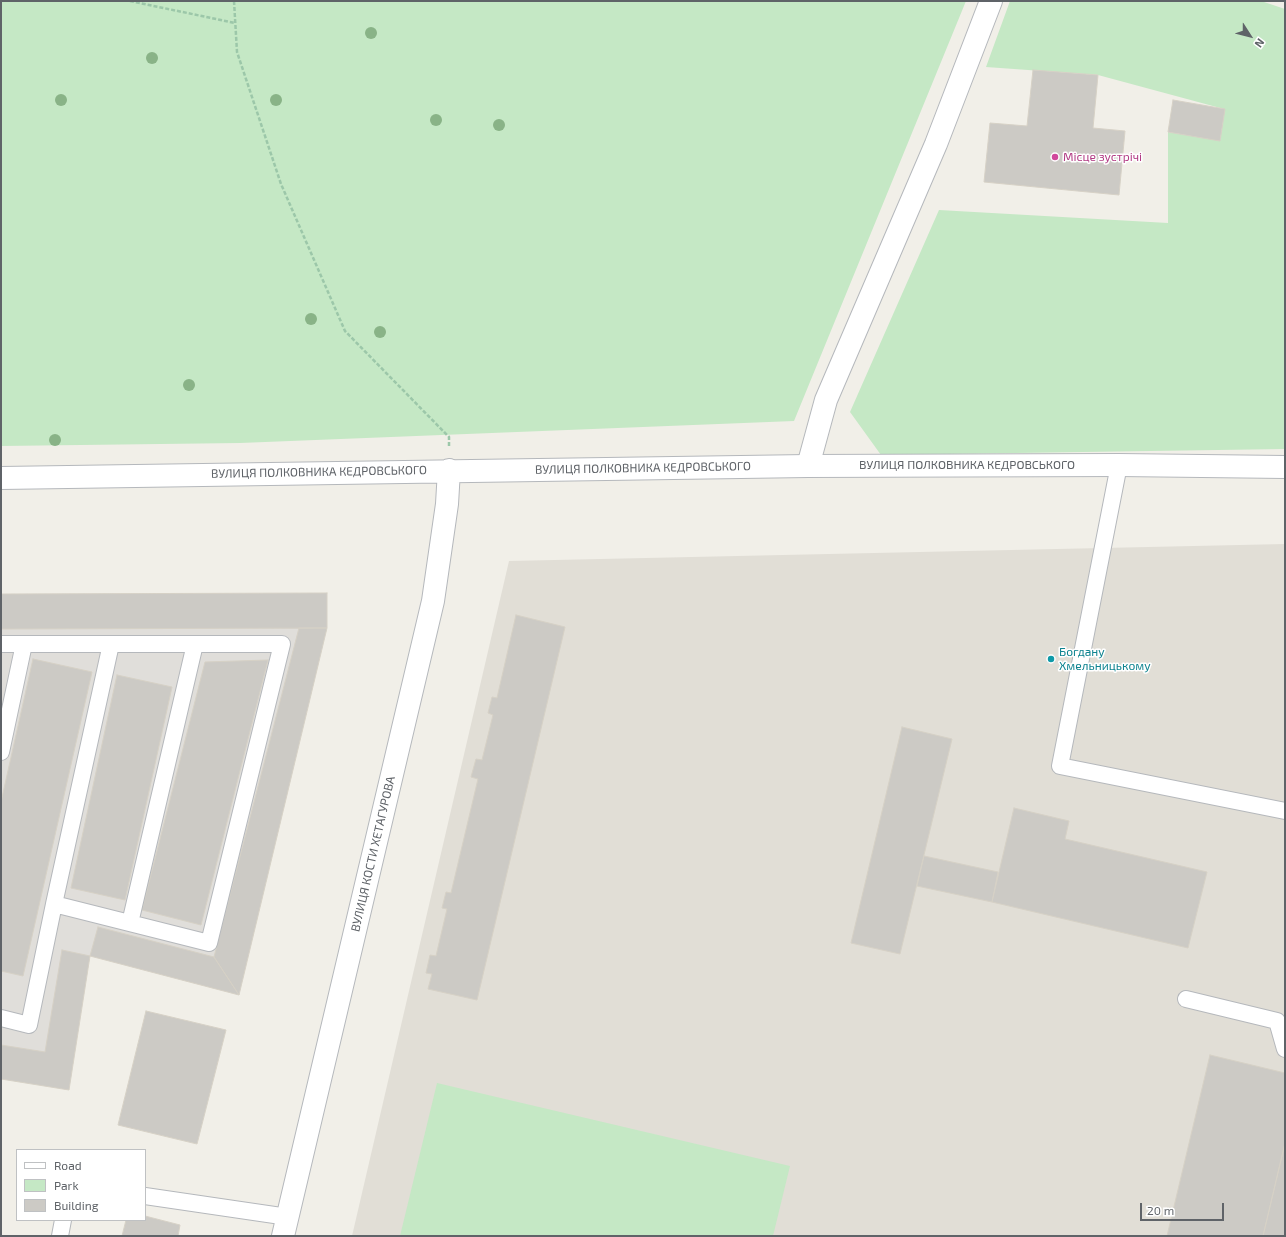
<!DOCTYPE html>
<html>
<head>
<meta charset="utf-8">
<style>
  body { margin:0 }
  #map { position:relative; width:1286px; height:1237px; overflow:hidden; background:#f1efe8; font-family:"Exo 2",sans-serif }
  canvas { display:block }
  .frame { position:absolute; inset:0; border:2px solid #5f6368; pointer-events:none }
  .legend { position:absolute; left:16px; top:1149px; width:130px; height:72px; box-sizing:border-box; background:#fff; border:1px solid #bfc1c3; margin:0; padding:5px 7px; list-style:none; font-size:12px; color:#5f6368 }
  .legend li { display:flex; align-items:center; gap:8px; height:20px }
  .legend b { width:20px; border:1px solid #bfc1c3 }
  .north { position:absolute; left:1230px; top:16px; width:40px; height:40px; -webkit-text-stroke:3px #fff; paint-order:stroke; rotate:126deg; font-size:11px; font-weight:700; line-height:16px; text-align:center; color:#5f6368 }
  .north::after { content:''; display:block; margin:auto; width:14px; height:18px; background:#5f6368; clip-path:polygon(50% 0,100% 100%,50% 72%,0 100%) }
  .scale { position:absolute; left:1140px; top:1203px; width:84px; height:18px; box-sizing:border-box; border:2px solid #5f6368; border-top:0; padding-left:5px; font-size:12px; line-height:14px; white-space:nowrap; color:#5f6368; -webkit-text-stroke:3px #fff; paint-order:stroke }
</style>
</head>
<body>
<div id="map">
<canvas width="1286" height="1237"></canvas>
<div class="frame"></div>
<ul class="legend">
<li><b style="height:5px;background:#fff"></b>Road</li>
<li><b style="height:11px;background:#c5e8c5"></b>Park</li>
<li><b style="height:11px;background:#cccac5"></b>Building</li>
</ul>
<div class="north">N</div>
<div class="scale">20 m</div>
</div>
<script>
const g = document.querySelector('canvas').getContext('2d');
g.lineJoin = 'round';
function paint(path, color) { g.fillStyle = color; g.fill(path, 'evenodd'); }
const toPath = rows => new Path2D(rows.map(r => 'M' + r).join(''));
function trace(path, color, width, dash) { g.strokeStyle = color; g.lineWidth = width; g.lineCap = dash ? 'butt' : 'round'; g.setLineDash(dash || []); g.stroke(path); }
function label(font, color, halo, rows, align = 'center') {
  g.font = font + ' "Exo 2",sans-serif'; g.lineWidth = 3; g.setLineDash([]); g.textBaseline = 'middle'; g.strokeStyle = halo; g.fillStyle = color; for (const [text, x, y, turn = 0] of rows) {
    g.save(); g.translate(x, y); g.rotate((+turn || 0) * Math.PI / 180); g.textAlign = isNaN(turn) ? turn : align; if (halo) g.strokeText(text, 0, 0); g.fillText(text, 0, 0); g.restore();
  }
}
paint(toPath([
  [327,593,327,628,239,995,90,956,69,1090,1,1079,1,594]
]), '#e0deda');
paint(toPath([
  [1285,544,1285,1236,352,1236,509,561]
]), '#e1ded6');
paint(toPath([
  [1,1,966,1,794,421,240,443,1,446],
  [1010,1,1261,1,1285,9,1285,449,881,455,850,412,939,210,1168,223,1168,132,1220,140,1224,109,1098,75,986,67],
  [437,1083,790,1166,773,1236,400,1236]
]), '#c5e8c5');
const building = toPath([
  [1033,70,1098,75,1093,128,1125,131,1119,195,984,182,990,123,1027,126,1033,70],
  [1173,100,1225,109,1220,141,1168,132,1173,100],
  [327,593,327,628,1,629,1,594,327,593],
  [516,615,565,627,477,1000,428,989,432,974,426,973,430,955,436,956,447,909,442,908,446,892,451,893,478,779,471,777,476,759,482,760,493,715,488,713,492,697,497,698,516,615],
  [299,628,327,628,239,995,214,957,299,628],
  [33,659,92,672,23,976,1,971,1,802,33,659],
  [268,660,201,925,142,910,205,662,268,660],
  [117,675,172,687,125,900,71,888,117,675],
  [902,727,952,739,900,954,851,943,902,727],
  [1014,808,1069,821,1065,839,1207,872,1188,948,992,902,1014,808],
  [924,856,998,872,992,902,917,886,924,856],
  [98,927,214,957,239,995,90,956,98,927],
  [62,950,90,956,69,1090,1,1079,1,1045,45,1052,62,950],
  [146,1011,226,1030,197,1144,118,1125,146,1011],
  [1210,1055,1285,1073,1285,1143,1263,1236,1167,1236,1210,1055],
  [1285,1143,1285,1236,1263,1236,1285,1143],
  [145,1216,180,1225,178,1236,122,1236,126,1220,145,1220,145,1216]
]);
paint(building, '#cccac5');
trace(building, '#d6d1c6', 1);
const service = toPath([
  [1119,465,1060,766,1285,811],
  [1,644,282,644,209,943,54,904,111,644],
  [1,752,24,644],
  [130,923,195,644],
  [1186,999,1277,1021,1285,1049],
  [1,1018,29,1025,54,904],
  [145,1196,288,1217],
  [60,1236,63,1220]
]);
const minor = toPath([
  [808,466,826,400,936,144,991,1]
]);
const tertiary = toPath([
  [1,478,808,466,1119,465,1285,467],
  [283,1236,433,601,447,504,449,470]
]);
trace(service, '#b5b8bc', 18);
trace(minor, '#b5b8bc', 24);
trace(tertiary, '#b5b8bc', 24);
trace(toPath([
  [130,1,235,23],
  [234,1,237,52,281,184,345,331,449,437,449,446]
]), '#9cc7a9', 2.5, [4, 2]);
trace(service, '#fff', 16);
trace(minor, '#fff', 22);
trace(tertiary, '#fff', 22);
g.fillStyle = '#89b387';
for (const [x, y] of [
  [371,33],
  [152,58],
  [61,100],
  [276,100],
  [436,120],
  [499,125],
  [311,319],
  [380,332],
  [189,385],
  [55,440]
]) { g.beginPath(); g.arc(x, y, 6, 0, 2 * Math.PI); g.fill(); }
for (const [x, y, r, color] of [
  [1055,157,4,"#d1479c"],
  [1051,659,4,"#0f9aa8"]
]) { const dot = new Path2D(); dot.arc(x, y, r, 0, 2 * Math.PI); g.fillStyle = color; g.fill(dot); trace(dot, '#fff', 1.5); }
label('12px', '#b23c85', '#fff', [
  ["Місце зустрічі",1063,157]
], 'left');
label('12px', '#5f6368', '#fff', [
  ["ВУЛИЦЯ ПОЛКОВНИКА КЕДРОВСЬКОГО",967,465],
  ["ВУЛИЦЯ ПОЛКОВНИКА КЕДРОВСЬКОГО",643,468,-1],
  ["ВУЛИЦЯ ПОЛКОВНИКА КЕДРОВСЬКОГО",319,472,-1],
  ["ВУЛИЦЯ КОСТИ ХЕТАГУРОВА",373,854,-77]
]);
label('12px', '#0d838f', '#fff', [
  ["Богдану",1059,652],
  ["Хмельницькому",1059,666]
], 'left');
</script>
</body>
</html>
